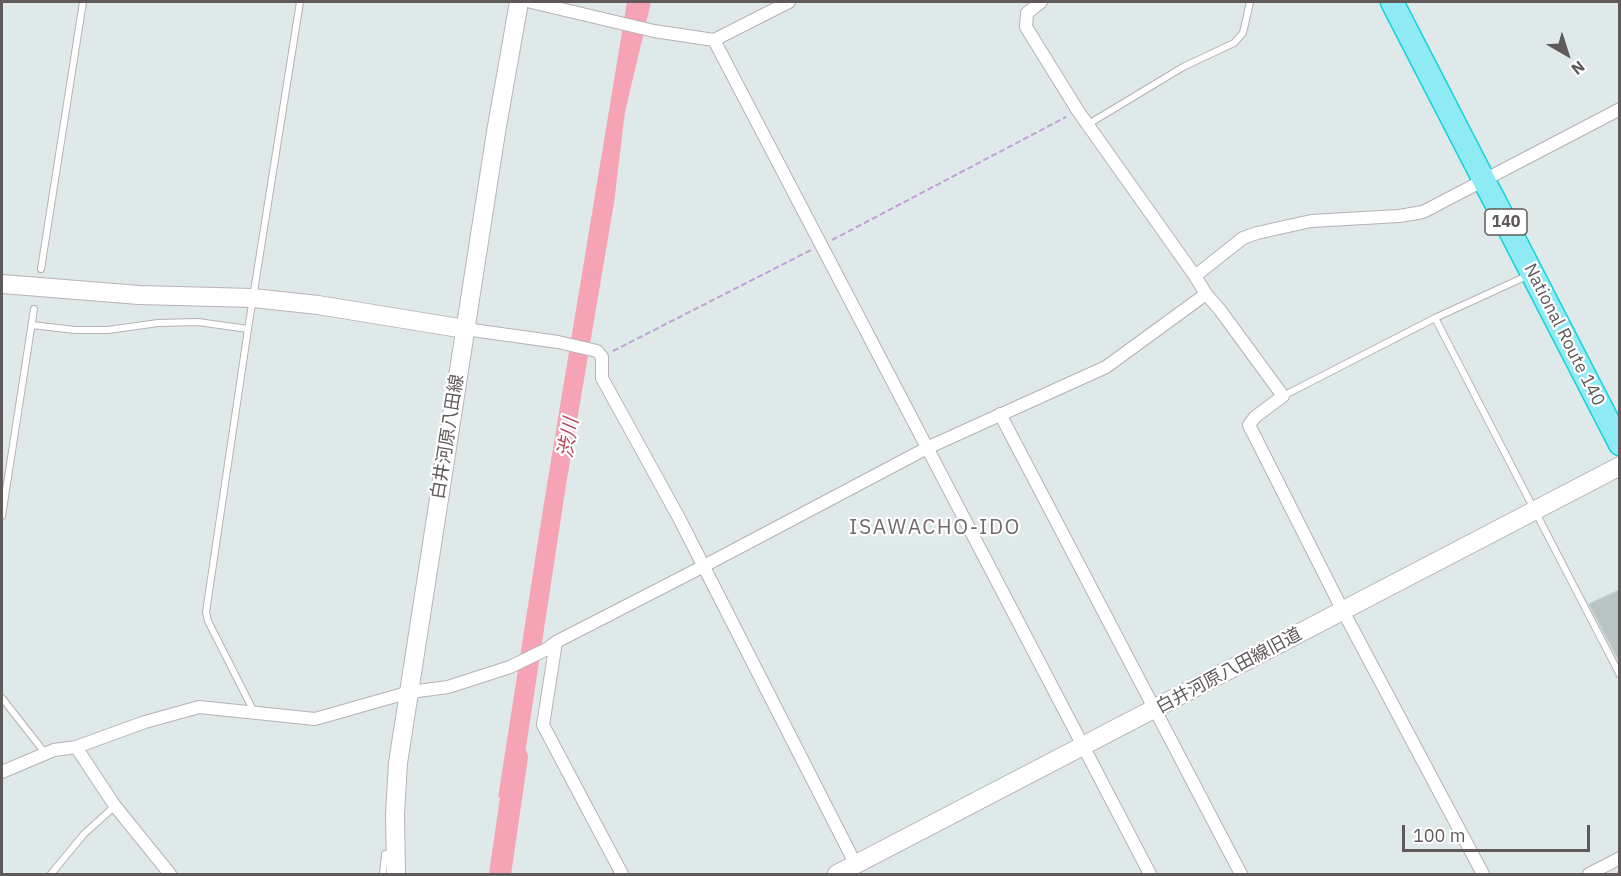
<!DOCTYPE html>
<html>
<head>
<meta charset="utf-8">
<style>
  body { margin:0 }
  #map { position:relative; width:1621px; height:876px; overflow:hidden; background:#e0e9ea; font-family:"IBM Plex Sans",sans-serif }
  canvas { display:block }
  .frame { position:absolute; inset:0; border:3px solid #605959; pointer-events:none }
  .north { position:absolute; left:1537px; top:24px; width:60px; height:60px; -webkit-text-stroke:4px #fff; paint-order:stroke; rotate:141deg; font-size:16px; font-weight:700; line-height:24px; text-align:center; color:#605959 }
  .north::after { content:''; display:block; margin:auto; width:21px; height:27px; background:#605959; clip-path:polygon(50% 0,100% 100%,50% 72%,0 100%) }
  .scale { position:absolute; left:1402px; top:825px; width:188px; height:27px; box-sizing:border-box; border:3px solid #605959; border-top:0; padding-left:8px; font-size:18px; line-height:21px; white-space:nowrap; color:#605959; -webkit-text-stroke:4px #fff; paint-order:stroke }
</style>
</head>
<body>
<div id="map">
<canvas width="1621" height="876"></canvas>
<div class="frame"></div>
<div class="north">N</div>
<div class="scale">100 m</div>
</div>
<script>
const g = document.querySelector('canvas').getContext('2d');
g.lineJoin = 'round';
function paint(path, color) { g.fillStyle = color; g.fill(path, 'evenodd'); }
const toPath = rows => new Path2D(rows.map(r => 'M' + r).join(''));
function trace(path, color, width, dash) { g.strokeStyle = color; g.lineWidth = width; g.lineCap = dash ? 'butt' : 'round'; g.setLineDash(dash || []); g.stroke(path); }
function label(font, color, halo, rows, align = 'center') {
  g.font = font + ' "IBM Plex Sans","Noto Sans JP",sans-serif'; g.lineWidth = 4.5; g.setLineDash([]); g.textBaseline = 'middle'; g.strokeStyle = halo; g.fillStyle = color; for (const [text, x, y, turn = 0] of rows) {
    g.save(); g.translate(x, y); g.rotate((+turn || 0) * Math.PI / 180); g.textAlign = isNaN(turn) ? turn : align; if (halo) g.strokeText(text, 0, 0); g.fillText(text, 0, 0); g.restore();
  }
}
paint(toPath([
  [627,2,651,2,625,112,614,203,566,485,521,780,498,798,543,509]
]), '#f7a3b6');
trace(toPath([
  [500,874,517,757]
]), '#f7a3b6', 22);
const building = toPath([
  [1620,590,1620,663,1589,604,1620,590]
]);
paint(building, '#bac3c3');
trace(building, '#bfcece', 1.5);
const lane = toPath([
  [1087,125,1183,67,1234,43,1243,33,1250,2],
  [41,269,83,2],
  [1435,318,1620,675],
  [32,325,75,330,108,330,158,323,198,322,248,329],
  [1283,396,1435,318,1529,275],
  [2,516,34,309],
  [2,698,45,753],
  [254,712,208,621,206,612,248,329,300,2],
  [51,874,84,834,115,806],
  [383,874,385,854,394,854]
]);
const street = toPath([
  [531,2,654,31,714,40,789,2],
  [1041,2,1027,13,1026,27,1078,111,1195,276,1206,294,1220,310,1283,396,1255,417,1249,425,1343,611,1483,874],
  [714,40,1150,874],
  [1195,276,1243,238,1257,233,1311,221,1399,216,1423,212,1620,109],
  [465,329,558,342,597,351,602,357,602,378,679,518,856,865],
  [1000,414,1241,874],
  [556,642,543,725,622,874],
  [76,747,115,806,170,874],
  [2,772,54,750,76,747,145,722,199,707,315,719,410,692,448,687,510,667,547,649,556,642,702,567,929,447,1106,367,1206,294],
  [1589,874,1620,858]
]);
const secondary = toPath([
  [2,284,139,295,253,298,318,305,465,329],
  [396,874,395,814,398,763,496,132,519,2],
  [837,874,1620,466]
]);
const highway = toPath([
  [1392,2,1620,444]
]);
trace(lane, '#b7b1b1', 8);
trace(street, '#b7b1b1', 14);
trace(secondary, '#bab2b2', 20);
trace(highway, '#12d3d8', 25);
trace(toPath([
  [832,240,1066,117],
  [613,351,811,250]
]), '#bea2d1', 2, [6, 3]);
trace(lane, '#fff', 6);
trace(street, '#fff', 12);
trace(secondary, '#fff', 18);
trace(highway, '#8eebf4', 22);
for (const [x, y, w] of [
  [1506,222,42]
]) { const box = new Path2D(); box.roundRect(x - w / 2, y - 13, w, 26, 4.5); g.fillStyle = '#fff'; g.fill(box); trace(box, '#605959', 1.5); }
label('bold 16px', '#605959', null, [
  ["140",1506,222]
]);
label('18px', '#605959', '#fff', [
  ["National Route 140",1564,335,63],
  ["白井河原八田線",448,437,-81],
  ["白井河原八田線旧道",1229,671,-28]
]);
label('italic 20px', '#b74959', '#fff', [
  ["渋川",569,438,-81]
]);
g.letterSpacing = '1.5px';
label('21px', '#726a6b', '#fff', [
  ["ISAWACHO-IDO",935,528]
]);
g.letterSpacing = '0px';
</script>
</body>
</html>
